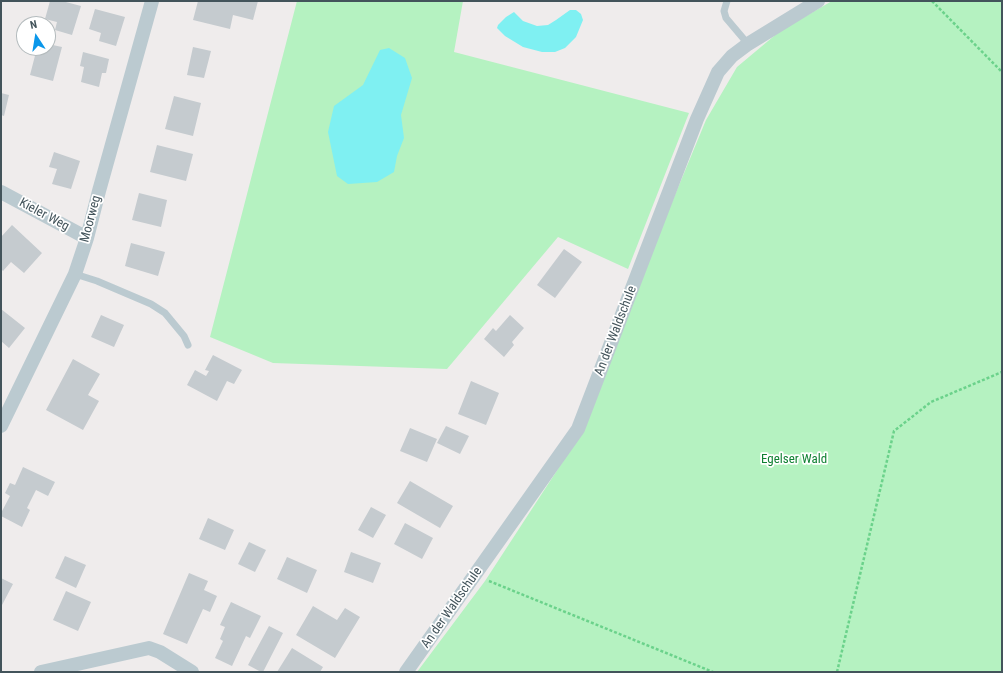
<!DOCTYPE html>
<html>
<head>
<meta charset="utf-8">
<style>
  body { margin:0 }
  #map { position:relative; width:1003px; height:673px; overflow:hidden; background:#efecec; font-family:"Roboto Condensed",sans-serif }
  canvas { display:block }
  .frame { position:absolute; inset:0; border:2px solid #43545b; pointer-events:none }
  .north { position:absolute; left:16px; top:16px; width:40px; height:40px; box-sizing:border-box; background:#fff; border:1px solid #b4bbbd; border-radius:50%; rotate:348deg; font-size:11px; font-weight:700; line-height:16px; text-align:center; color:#43545b }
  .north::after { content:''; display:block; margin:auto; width:14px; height:18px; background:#0b97ea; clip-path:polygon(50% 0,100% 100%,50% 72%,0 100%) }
</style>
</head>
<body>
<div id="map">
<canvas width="1003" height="673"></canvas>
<div class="frame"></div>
<div class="north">N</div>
</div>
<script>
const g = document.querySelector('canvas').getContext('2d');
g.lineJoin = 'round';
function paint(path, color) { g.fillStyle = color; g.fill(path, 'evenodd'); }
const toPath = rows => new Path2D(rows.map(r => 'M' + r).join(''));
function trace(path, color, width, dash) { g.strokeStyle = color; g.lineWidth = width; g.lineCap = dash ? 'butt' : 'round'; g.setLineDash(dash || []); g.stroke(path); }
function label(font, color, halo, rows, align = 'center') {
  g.font = font + ' "Roboto Condensed",sans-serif'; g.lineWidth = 3.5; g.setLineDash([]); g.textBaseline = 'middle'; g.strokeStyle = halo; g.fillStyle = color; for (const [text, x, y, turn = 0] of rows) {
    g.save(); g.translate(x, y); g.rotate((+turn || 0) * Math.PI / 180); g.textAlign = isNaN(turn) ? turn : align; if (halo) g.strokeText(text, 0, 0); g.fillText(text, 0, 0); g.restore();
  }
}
paint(toPath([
  [297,1,463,1,454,52,689,113,628,269,558,237,447,369,273,363,210,337],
  [832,1,1002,1,1002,672,417,672,485,581,584,429,643,272,706,120,737,67,780,31]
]), '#b5f2c1');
paint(toPath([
  [570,10,576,10,581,14,583,20,576,37,565,48,555,52,542,52,523,47,505,36,497,28,498,25,506,17,514,12,523,21,537,26,548,25,556,20],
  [389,48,405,58,412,78,401,115,404,138,397,156,394,172,377,182,348,184,337,176,328,132,334,106,363,85,380,50]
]), '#7ff0f2');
paint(toPath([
  [50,1,62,1,81,6,72,35,55,30,57,22,45,19],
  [198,1,237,2,258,1,253,20,233,15,230,29,193,20],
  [95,9,125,17,116,46,99,41,101,33,89,29],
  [48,44,62,47,53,81,30,75,37,48,48,48],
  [193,47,211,51,204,78,187,75],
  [83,52,109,59,106,73,102,73,99,87,81,82,84,67,80,66],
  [1,93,9,95,4,116,1,115],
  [174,96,201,103,193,136,165,129],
  [157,145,193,154,186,181,150,172],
  [54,152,80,161,71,189,52,184,57,169,49,167],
  [139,193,167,200,161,227,132,220],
  [12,225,42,253,24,273,11,262,3,271,1,269,1,237],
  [131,243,165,252,158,276,125,266],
  [564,249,582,262,555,298,537,285],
  [1,309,25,328,9,348,1,341],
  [101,315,124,325,114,347,91,337],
  [510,315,524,328,512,342,514,345,504,357,484,339,493,328,496,331],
  [213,355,242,370,234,384,227,381,217,401,187,385,195,370,206,376,209,371,205,370],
  [73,359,100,374,88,395,99,401,83,430,46,410],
  [471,381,499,393,486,425,458,414],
  [446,426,469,436,460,454,437,443],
  [410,428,437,439,427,462,400,451],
  [23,467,55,482,48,496,36,490,27,508,30,510,22,527,1,516,1,513,10,496,5,493,10,483,15,485],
  [410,481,453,506,440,528,397,503],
  [371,507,386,515,373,538,358,530],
  [208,518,234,530,225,550,199,539],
  [405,523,433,538,422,559,394,544],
  [249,542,266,550,255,572,238,564],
  [351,552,381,563,373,583,344,572],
  [65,556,86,565,76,588,55,578],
  [287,557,317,570,307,593,277,579],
  [189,573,208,581,204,590,217,596,210,612,203,609,187,644,163,634],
  [1,578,13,584,1,607],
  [66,591,91,602,78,631,53,620],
  [231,602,261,616,250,638,246,636,232,666,215,658,223,641,220,639,225,627,220,625],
  [313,606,337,620,345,608,360,617,335,658,296,635],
  [269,626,283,633,263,672,261,672,248,665],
  [292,648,323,667,320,672,277,672]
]), '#c5cbcf');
trace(toPath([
  [932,1,1002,72],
  [489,581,713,672],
  [837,672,894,431,931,402,1002,372]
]), '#6bd28b', 2.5, [3, 2]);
trace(toPath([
  [727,1,724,11,726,18,748,44],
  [75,274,97,281,151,304,165,313,184,336,188,345]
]), '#bbcad0', 7);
trace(toPath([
  [1,192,87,238],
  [1,426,75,274,87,238,99,191,152,1],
  [41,672,149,648,160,652,192,672],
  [406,672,578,429,697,119,718,72,732,56,748,44,818,1]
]), '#bbcad0', 14);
label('13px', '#43545b', '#fff', [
  ["Kieler Weg",44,215,28],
  ["Moorweg",91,219,-75],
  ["An der Waldschule",616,331,-69],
  ["An der Waldschule",452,608,-55]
]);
label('13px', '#0f8032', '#fff', [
  ["Egelser Wald",794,460]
]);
</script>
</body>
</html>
